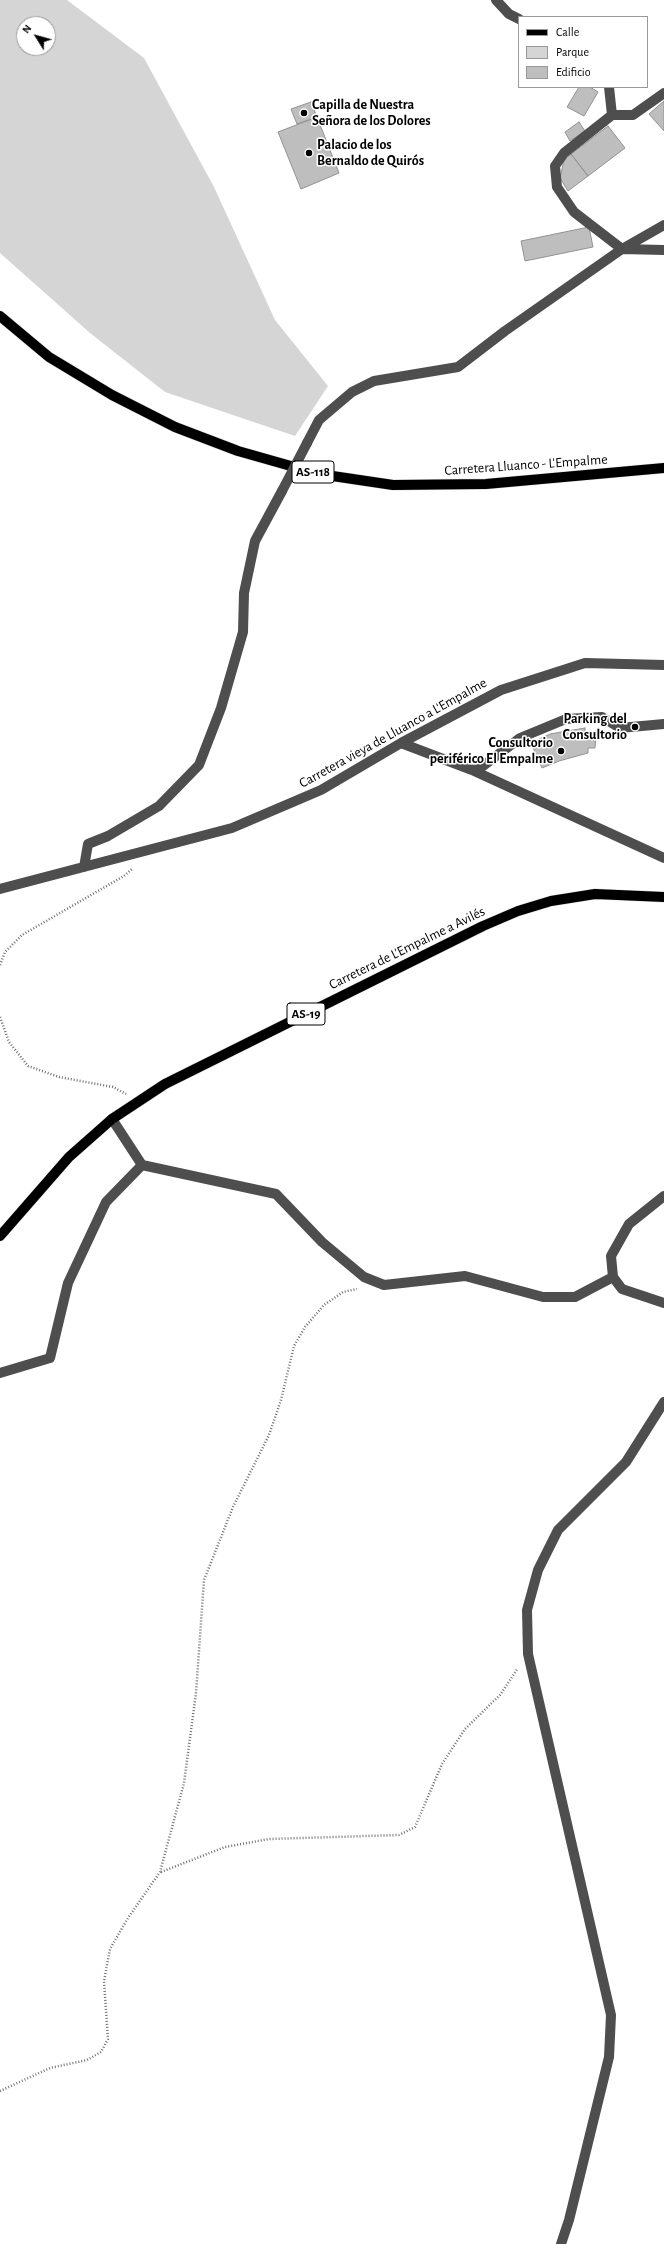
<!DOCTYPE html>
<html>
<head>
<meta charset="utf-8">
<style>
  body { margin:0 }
  #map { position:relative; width:664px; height:2244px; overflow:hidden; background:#fff; font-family:"Alegreya Sans",sans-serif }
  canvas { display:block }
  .legend { position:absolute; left:518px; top:16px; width:130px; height:72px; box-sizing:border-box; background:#fff; border:1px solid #999; margin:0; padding:5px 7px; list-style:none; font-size:12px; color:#000 }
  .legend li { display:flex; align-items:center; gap:8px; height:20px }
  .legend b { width:20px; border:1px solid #999 }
  .north { position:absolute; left:16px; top:16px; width:40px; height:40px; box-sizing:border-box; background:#fff; border:1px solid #999; border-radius:50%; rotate:307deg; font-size:11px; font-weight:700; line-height:16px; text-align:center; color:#000 }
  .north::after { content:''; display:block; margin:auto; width:14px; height:18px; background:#000; clip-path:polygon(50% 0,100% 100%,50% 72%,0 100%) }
</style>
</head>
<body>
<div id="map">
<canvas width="664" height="2244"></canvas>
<ul class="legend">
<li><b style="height:5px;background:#000"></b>Calle</li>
<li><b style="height:11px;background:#d5d5d5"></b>Parque</li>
<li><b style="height:11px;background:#bebebe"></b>Edificio</li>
</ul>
<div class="north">N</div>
</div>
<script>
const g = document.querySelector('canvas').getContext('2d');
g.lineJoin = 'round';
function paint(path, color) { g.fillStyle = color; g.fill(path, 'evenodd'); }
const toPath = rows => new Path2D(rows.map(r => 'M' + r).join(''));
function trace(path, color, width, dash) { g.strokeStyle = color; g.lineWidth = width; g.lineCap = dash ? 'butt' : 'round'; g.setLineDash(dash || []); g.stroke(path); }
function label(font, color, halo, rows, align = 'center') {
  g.font = font + ' "Alegreya Sans",sans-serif'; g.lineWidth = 3; g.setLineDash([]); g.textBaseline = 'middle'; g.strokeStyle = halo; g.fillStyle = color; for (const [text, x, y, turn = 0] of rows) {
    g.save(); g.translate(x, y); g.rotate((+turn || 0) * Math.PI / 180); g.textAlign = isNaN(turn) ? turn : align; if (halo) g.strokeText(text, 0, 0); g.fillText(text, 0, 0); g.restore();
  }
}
paint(toPath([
  [0,0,67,0,144,58,214,187,275,320,328,386,295,436,165,392,90,333,0,253],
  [24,24,48,24,48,48,24,48]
]), '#d5d5d5');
const building = toPath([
  [579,87,590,87,598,92,584,116,567,107,579,87],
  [664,101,664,131,649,114,664,101],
  [311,102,317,117,297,124,291,109,311,102],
  [317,117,339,173,301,189,278,132,317,117],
  [579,122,585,131,570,141,565,132,579,122],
  [608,126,625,148,588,176,571,154,608,126],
  [571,154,588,176,568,191,560,178,564,160,571,154],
  [589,227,593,247,525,261,521,241,589,227],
  [585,728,585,737,596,737,595,748,588,748,588,753,559,761,542,768,531,743,550,734,585,728]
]);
paint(building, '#bebebe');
trace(building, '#929292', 1);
const major = toPath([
  [0,316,49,357,112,395,175,427,238,451,319,474,393,485,486,484,664,468],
  [0,1236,69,1157,112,1119,165,1084,483,926,518,911,551,901,595,894,664,897]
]);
trace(major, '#dbdbdb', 11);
trace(toPath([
  [0,965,5,952,22,935,124,876,132,869],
  [0,1017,9,1042,28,1066,59,1077,113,1087,126,1094],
  [161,1872,225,1847,269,1839,399,1835,415,1827,442,1764,465,1729,500,1695,518,1668],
  [0,2091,50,2068,87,2060,101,2052,108,2039,104,1981,110,1949,128,1918,160,1872,184,1783,196,1693,204,1580,233,1507,269,1435,281,1400,294,1346,305,1327,324,1305,343,1292,357,1289]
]), '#707070', 2.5, [1, 2]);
trace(toPath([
  [496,0,509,14,519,19],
  [609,87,612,115],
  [664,93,633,115,612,115,564,153,555,166,557,187,574,212,622,249,664,225],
  [307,443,319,420,352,392,374,381,458,367,505,331,622,249,664,250],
  [401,743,472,770,664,858],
  [472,770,479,769,520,738,566,719,602,717,620,728,664,724],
  [84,867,88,844,108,836,159,806,199,765,221,708,243,632,244,593,255,541,282,491],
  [0,889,232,828,321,790,401,743,501,690,585,663,664,665],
  [112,1119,142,1165,276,1194,322,1242,364,1277,384,1285,465,1276,543,1297,575,1297,613,1277],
  [664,1196,629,1224,611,1256,613,1277,622,1289,664,1303],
  [0,1373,50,1358,68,1283,106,1202,142,1165],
  [561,2244,569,2220,609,2057,611,2015,528,1654,527,1610,538,1570,558,1530,626,1462,664,1402]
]), '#4e4e4e', 10);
trace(major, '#000', 10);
trace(toPath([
  [282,491,307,443]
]), '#4e4e4e', 10);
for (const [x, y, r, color] of [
  [304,113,4,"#000"],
  [309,153,4,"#000"],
  [635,727,4,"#000"],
  [561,751,4,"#000"]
]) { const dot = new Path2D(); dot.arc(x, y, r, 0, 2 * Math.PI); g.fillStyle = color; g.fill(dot); trace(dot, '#fff', 1.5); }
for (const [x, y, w] of [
  [313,472,42],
  [306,1014,38]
]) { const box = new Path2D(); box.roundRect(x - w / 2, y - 11, w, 22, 3); g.fillStyle = '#fff'; g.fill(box); trace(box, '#000', 1); }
label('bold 13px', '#000', null, [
  ["AS-118",313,472],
  ["AS-19",306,1014]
]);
label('bold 14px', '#000', '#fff', [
  ["Capilla de Nuestra",312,105],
  ["Señora de los Dolores",312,121],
  ["Palacio de los",317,145],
  ["Bernaldo de Quirós",317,161],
  ["Parking del",627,719,"right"],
  ["Consultorio",627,735,"right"],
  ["Consultorio",553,743,"right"],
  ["periférico El Empalme",553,759,"right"]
], 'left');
label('14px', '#000', '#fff', [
  ["Carretera Lluanco - L'Empalme",526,465,-4],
  ["Carretera vieya de Lluanco a L'Empalme",393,733,-29],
  ["Carretera de L'Empalme a Avilés",407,948,-26]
]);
</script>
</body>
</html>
